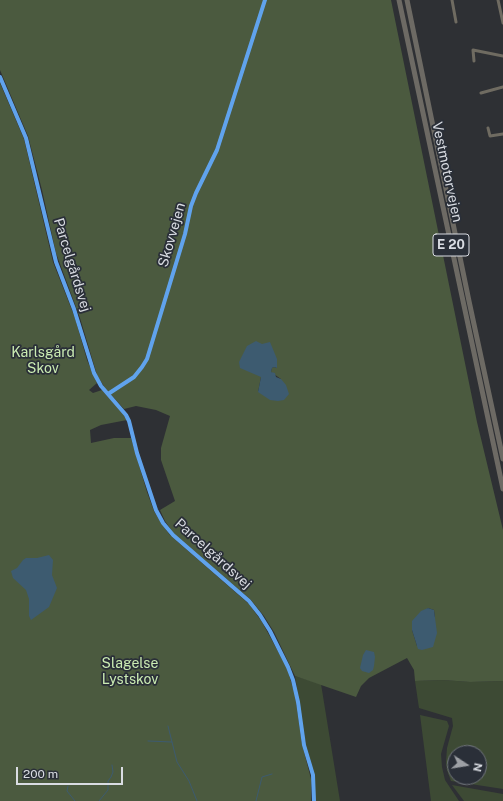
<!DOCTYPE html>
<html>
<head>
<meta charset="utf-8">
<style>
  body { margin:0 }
  #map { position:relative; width:503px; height:801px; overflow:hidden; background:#2e3034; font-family:"Public Sans",sans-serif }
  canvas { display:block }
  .north { position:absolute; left:447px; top:745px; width:40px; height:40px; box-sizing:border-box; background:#2a2f38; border:1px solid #70747c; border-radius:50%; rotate:102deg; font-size:11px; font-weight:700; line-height:16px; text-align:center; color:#d9dce2 }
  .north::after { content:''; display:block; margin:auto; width:14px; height:18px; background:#9da0a5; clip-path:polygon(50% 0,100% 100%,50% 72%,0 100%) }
  .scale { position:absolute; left:16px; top:767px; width:107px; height:18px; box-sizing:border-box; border:2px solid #d9dce2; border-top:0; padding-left:5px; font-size:12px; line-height:14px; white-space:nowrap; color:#d9dce2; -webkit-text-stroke:3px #2a2f38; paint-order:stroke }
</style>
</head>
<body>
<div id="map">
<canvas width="503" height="801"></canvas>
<div class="north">N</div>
<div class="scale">200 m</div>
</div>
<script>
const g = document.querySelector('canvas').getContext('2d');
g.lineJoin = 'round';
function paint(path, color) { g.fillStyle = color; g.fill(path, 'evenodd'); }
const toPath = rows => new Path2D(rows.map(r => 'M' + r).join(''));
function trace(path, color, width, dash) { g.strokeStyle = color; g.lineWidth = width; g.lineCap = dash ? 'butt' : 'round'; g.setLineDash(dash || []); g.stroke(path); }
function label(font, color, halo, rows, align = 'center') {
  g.font = font + ' "Public Sans",sans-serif'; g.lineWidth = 3.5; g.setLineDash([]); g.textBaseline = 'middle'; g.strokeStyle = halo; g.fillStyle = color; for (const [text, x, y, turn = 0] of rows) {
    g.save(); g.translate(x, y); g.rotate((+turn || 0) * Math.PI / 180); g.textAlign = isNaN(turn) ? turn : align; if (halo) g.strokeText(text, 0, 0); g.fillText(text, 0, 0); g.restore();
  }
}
paint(toPath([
  [295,676,321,684,340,801,315,801,314,773,306,745],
  [443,680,470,682,503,681,503,789,451,781,447,770,446,762,447,748,453,726,452,718,419,708,415,681],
  [455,753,479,753,479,777,455,777],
  [420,715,447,721,449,726,441,754,442,767,445,780,459,801,431,801],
  [452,785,503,794,503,801,464,801]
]), '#3d4a34');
paint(toPath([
  [0,0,391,0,477,422,503,530,503,681,470,682,443,680,415,681,414,670,407,658,369,678,361,686,356,697,295,676,274,632,264,616,251,600,174,534,165,521,160,510,175,501,161,460,161,448,170,416,156,410,136,406,124,409,105,388,97,375,80,318,56,253,42,190,28,136,0,70],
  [277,359,277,368,274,367,272,368,271,372,281,379,258,392,261,377],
  [428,608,434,610,435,617,417,646,412,630,412,622],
  [0,83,24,139,53,262,75,318,87,360,97,383,89,390,93,393,102,390,121,411,127,420,101,425,90,430,91,443,114,438,131,438,147,492,154,511,161,523,170,535,249,604,262,622,287,668,295,695,302,744,311,779,311,801,0,801]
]), '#4b5a3f');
paint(toPath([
  [256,341,262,344,270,342,277,359,277,368,274,367,272,368,271,372,275,373,276,377,281,379,286,385,289,394,284,400,278,401,270,400,258,392,261,377,240,368,239,362,247,346],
  [49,555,53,560,52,575,57,588,49,607,31,620,29,616,29,599,26,590,13,578,11,571,17,568,23,560,26,558,37,558],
  [428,608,434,610,437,633,433,647,422,650,418,649,417,646,412,630,412,621,421,611],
  [366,650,374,652,375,657,374,666,373,670,369,673,362,671,360,668,363,655]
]), '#3d5b70');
trace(toPath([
  [168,726,177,762,189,781,197,801],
  [148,741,172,742],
  [68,786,67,791,75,801],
  [99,801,108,790,108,781,111,777,113,772,112,765],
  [256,801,262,777,272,774]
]), '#3d5b70', 1);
trace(toPath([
  [452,0,456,22],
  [498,0,503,23],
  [474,61,473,50,503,56],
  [0,77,26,138,56,262,74,309,94,373,101,386,126,415,129,421,137,453,156,510,163,523,173,535,249,601,260,615,270,631,288,667,293,680,298,702,304,745,313,775,314,801],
  [481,93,503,87],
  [488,128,490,136,503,134],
  [108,394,134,377,142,367,147,359,185,234,191,206,196,193,217,150,265,0]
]), '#6f6b61', 3);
trace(toPath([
  [399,0,503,489],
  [407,0,469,301,503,459]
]), '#6d6a64', 5);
trace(toPath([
  [0,77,26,138,56,262,74,309,94,373,101,386,126,415,129,421,137,453,156,510,163,523,173,535,249,601,260,615,270,631,288,667,293,680,298,702,304,745,313,775,314,801],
  [108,394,134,377,142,367,147,359,185,234,191,206,196,193,217,150,265,0]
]), '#60a3ed', 4);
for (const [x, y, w] of [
  [451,245,36]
]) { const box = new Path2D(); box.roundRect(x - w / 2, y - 11, w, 22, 3); g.fillStyle = '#2a2f38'; g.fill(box); trace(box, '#d9dce2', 1); }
label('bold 13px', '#d9dce2', null, [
  ["E 20",451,245]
]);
label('14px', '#d9dce2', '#2a2f38', [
  ["Vestmotorvejen",447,172,78],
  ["Skovvejen",172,235,-74],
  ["Parcelgårdsvej",72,265,73],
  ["Parcelgårdsvej",213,554,42]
]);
label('14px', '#cbecb3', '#2a2f38', [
  ["Karlsgård",43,353],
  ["Skov",43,369],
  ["Slagelse",130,664],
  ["Lystskov",130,680]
]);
</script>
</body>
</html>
